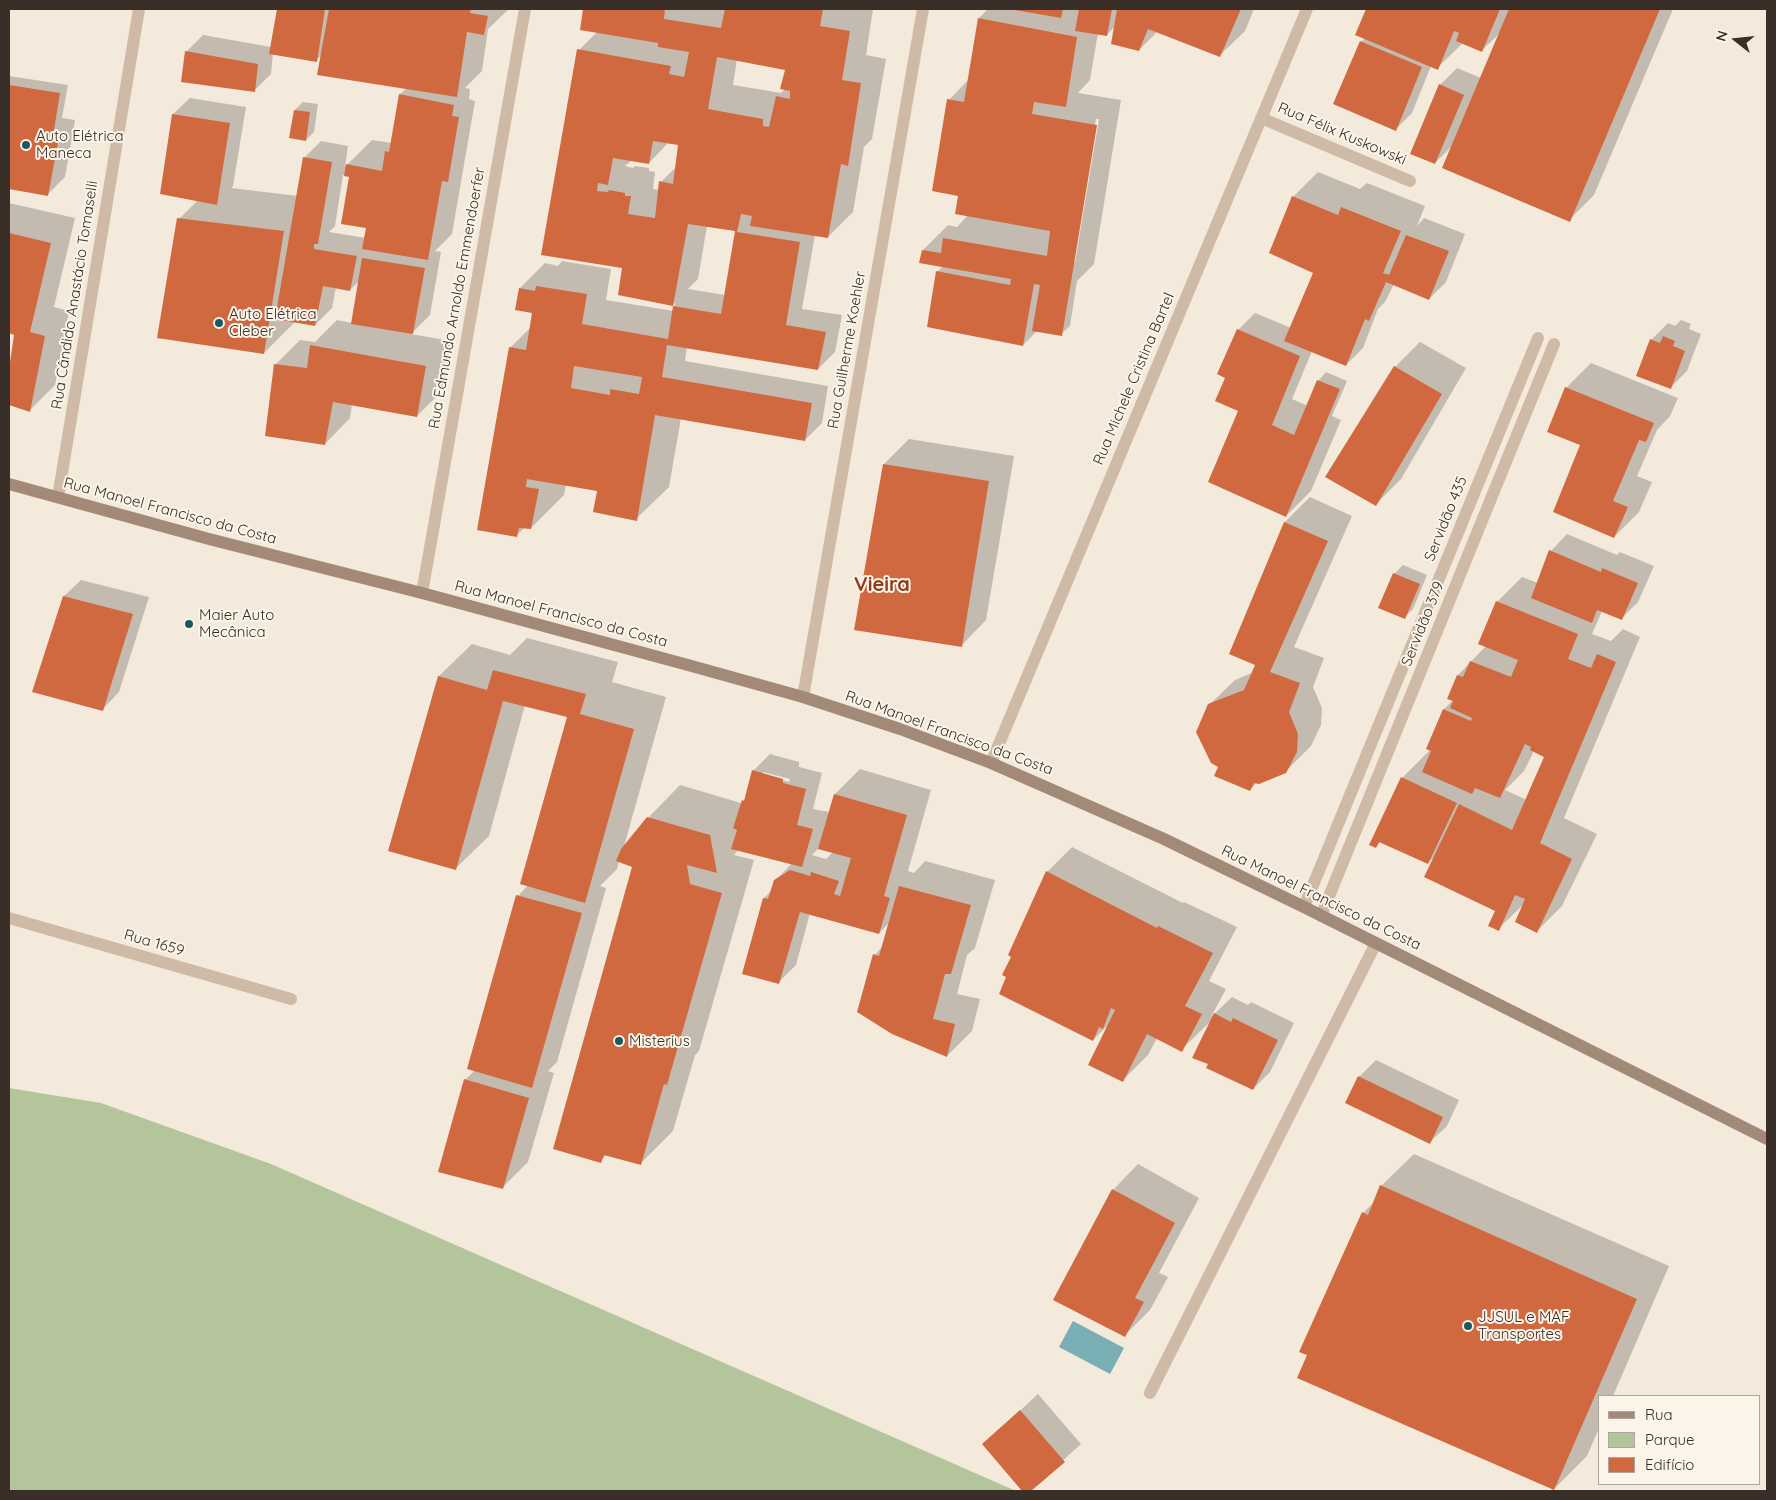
<!DOCTYPE html>
<html>
<head>
<meta charset="utf-8">
<style>
  body { margin:0 }
  #map { position:relative; width:1776px; height:1500px; overflow:hidden; background:#f4eadc; font-family:Quicksand,sans-serif }
  canvas { display:block }
  .frame { position:absolute; inset:0; border:10px solid #392e28; pointer-events:none }
  .legend { position:absolute; left:1598px; top:1395px; width:162px; height:90px; box-sizing:border-box; background:#fbf4e9; border:1px solid #ada59c; margin:0; padding:6px 9px; list-style:none; font-size:15px; color:#392e28 }
  .legend li { display:flex; align-items:center; gap:10px; height:25px }
  .legend b { width:25px; border:1px solid #ada59c }
  .north { position:absolute; left:1711px; top:15px; width:50px; height:50px; -webkit-text-stroke:4px #fbf4e9; paint-order:stroke; rotate:286deg; font-size:14px; font-weight:700; line-height:20px; text-align:center; color:#392e28 }
  .north::after { content:''; display:block; margin:auto; width:18px; height:22px; background:#392e28; clip-path:polygon(50% 0,100% 100%,50% 72%,0 100%) }
</style>
</head>
<body>
<div id="map">
<canvas width="1776" height="1500"></canvas>
<div class="frame"></div>
<ul class="legend">
<li><b style="height:6px;background:#a28978"></b>Rua</li>
<li><b style="height:14px;background:#b5c59b"></b>Parque</li>
<li><b style="height:14px;background:#d0693f"></b>Edifício</li>
</ul>
<div class="north">N</div>
</div>
<script>
const g = document.querySelector('canvas').getContext('2d');
g.lineJoin = 'round';
function paint(path, color) { g.fillStyle = color; g.fill(path, 'evenodd'); }
const toPath = rows => new Path2D(rows.map(r => 'M' + r).join(''));
function trace(path, color, width, dash) { g.strokeStyle = color; g.lineWidth = width; g.lineCap = dash ? 'butt' : 'round'; g.setLineDash(dash || []); g.stroke(path); }
function label(font, color, halo, rows, align = 'center') {
  g.font = font + ' Quicksand,sans-serif'; g.lineWidth = 4; g.setLineDash([]); g.textBaseline = 'middle'; g.strokeStyle = halo; g.fillStyle = color; for (const [text, x, y, turn = 0] of rows) {
    g.save(); g.translate(x, y); g.rotate((+turn || 0) * Math.PI / 180); g.textAlign = isNaN(turn) ? turn : align; if (halo) g.strokeText(text, 0, 0); g.fillText(text, 0, 0); g.restore();
  }
}
paint(toPath([
  [9,1088,101,1103,271,1164,1016,1491,9,1491]
]), '#b5c59b');
paint(toPath([
  [1073,1321,1124,1348,1110,1374,1059,1347]
]), '#79afb4');
paint(toPath([
  [278,9,509,9,488,29,482,71,465,88,470,89,469,99,475,101,452,234,435,251,441,252,430,315,411,334,451,341,442,391,417,416,352,404,350,418,325,444,275,365,300,340,315,342,337,320,352,323,360,280,350,290,336,287,332,308,315,325,296,321,264,353,179,219,198,200,173,114,190,98,246,107,233,186,231,188,298,196,304,158,321,141,348,146,345,167,372,140,392,143,400,94,407,88,322,55,316,60,273,53,271,74,254,91,186,52,203,35,271,47],
  [343,175,351,176,368,227,366,238,329,232,335,226],
  [584,9,873,9,866,55,886,59,872,139,864,147,853,212,828,237,815,235,802,309,842,315,835,352,818,369,687,347,685,361,828,386,822,423,805,440,681,418,669,487,636,519,598,490,566,484,564,495,531,528,525,527,517,535,510,348,531,327,533,312,520,288,545,263,558,266,562,261,611,269,606,300,674,311,675,303,673,304,624,267,542,254,579,50,597,32,581,29],
  [737,59,786,69,785,89,781,93,733,85],
  [669,142,680,144,677,166,661,182,660,190,653,189,655,172,649,171,649,168,635,166,633,168,625,166,632,160,649,163],
  [707,226,738,230,736,232,725,295,688,289,698,279],
  [988,9,1254,9,1245,31,1219,56,1158,31,1139,50,1115,26,1107,35,1098,33,1090,80,1078,93,1121,100,1094,264,1077,281,1070,326,1061,334,1038,330,1023,345,937,272,943,266,923,250,948,225,957,227,968,215,960,195,949,100,969,79,979,18],
  [1096,119,1099,119,1075,262,1072,262],
  [1368,9,1673,9,1594,195,1569,220,1453,145,1435,163,1440,85,1457,68,1481,78,1500,33,1482,50,1463,43,1437,68,1431,66,1412,113,1395,130,1361,42,1365,38,1357,34],
  [9,76,68,85,62,118,75,120,65,177,48,194,9,187],
  [303,102,318,104,314,132,306,140,295,110],
  [1318,172,1360,189,1367,183,1425,206,1417,226,1424,218,1465,234,1446,282,1429,299,1394,284,1385,302,1378,309,1363,348,1346,365,1312,351,1292,399,1308,406,1318,381,1326,372,1347,381,1332,416,1341,420,1311,491,1286,516,1239,412,1226,377,1238,330,1255,313,1291,328,1314,273,1293,197],
  [9,203,75,218,54,307,69,311,55,385,30,410,9,404,9,376,16,334,9,332],
  [1681,320,1691,324,1689,329,1701,334,1687,371,1670,388,1651,340,1668,323,1675,326],
  [1420,342,1466,368,1401,479,1376,504,1395,367],
  [1591,363,1678,398,1670,416,1657,430,1637,476,1652,482,1639,512,1614,537,1582,445,1566,388],
  [909,439,1014,456,986,620,961,646,884,464],
  [1310,497,1352,516,1294,647,1324,658,1313,687,1322,708,1321,725,1311,746,1285,772,1257,782,1250,790,1220,766,1209,705,1235,680,1254,672,1257,665,1231,653,1285,522],
  [1567,534,1617,555,1620,552,1654,566,1638,602,1621,619,1602,611,1592,634,1611,641,1623,629,1640,637,1564,818,1597,834,1562,906,1537,931,1524,904,1498,929,1497,910,1435,856,1428,863,1381,841,1376,847,1402,778,1431,749,1428,748,1444,709,1453,700,1449,699,1458,675,1486,646,1497,602,1522,577,1538,583,1551,551],
  [1534,751,1546,757,1527,800,1505,790,1524,771],
  [1403,565,1427,575,1413,609,1405,617,1380,607,1395,573],
  [81,580,149,597,119,692,103,709,64,596],
  [527,638,618,662,612,682,666,697,623,850,648,818,680,785,741,803,746,798,753,771,770,754,799,762,799,767,822,773,813,809,829,812,835,794,860,769,931,790,908,871,914,873,925,861,995,880,975,948,967,955,957,994,980,999,972,1031,947,1056,875,955,883,946,890,922,879,933,810,913,796,965,779,982,764,898,772,890,775,881,792,863,739,849,734,855,754,860,699,1051,695,1055,673,1131,641,1163,607,1154,600,1162,634,866,619,861,617,869,600,886,606,888,557,1062,548,1071,554,1073,528,1162,503,1187,465,1080,475,1070,518,896,528,885,568,716,525,705,489,836,456,868,439,676,472,644,510,655],
  [763,772,790,779,789,782,763,775],
  [819,848,833,852,826,859,812,855],
  [1072,847,1183,903,1184,902,1237,927,1209,981,1226,989,1211,1017,1232,997,1248,1005,1251,1002,1294,1023,1270,1072,1253,1089,1209,1063,1211,1021,1181,1050,1157,1038,1148,1055,1123,1080,1110,1023,1093,1040,1047,872],
  [1376,1060,1459,1100,1447,1126,1430,1142,1347,1102,1359,1077],
  [1414,1154,1669,1266,1613,1396,1600,1396,1600,1426,1587,1456,1554,1489,1363,1213,1375,1201,1381,1186],
  [1138,1164,1199,1198,1159,1273,1168,1277,1150,1310,1125,1335,1113,1190],
  [1038,1394,1081,1444,1029,1491,1024,1491,984,1444]
]), '#0003');
paint(toPath([
  [277,9,325,9,317,62,269,54],
  [329,9,471,9,470,13,488,16,484,35,467,32,457,97,317,75],
  [583,9,665,9,664,19,721,28,725,9,823,9,820,26,850,31,842,80,861,83,848,166,841,164,828,238,750,226,752,216,741,214,737,232,800,242,786,325,826,332,818,370,667,345,662,377,812,403,805,441,655,415,637,521,593,512,597,491,527,479,526,487,539,489,531,529,519,528,517,537,477,530,509,347,526,350,532,313,515,310,519,288,535,291,536,286,587,294,582,324,668,339,673,306,721,314,735,231,688,224,673,306,618,295,622,268,541,255,577,49,671,66,669,74,684,77,689,52,658,47,658,43,580,30],
  [717,57,785,70,780,89,790,91,790,99,776,96,769,127,763,126,763,119,708,109],
  [653,141,678,145,673,184,659,181,655,218,628,214,631,196,625,196,625,193,609,190,608,192,597,191,598,183,608,185,613,158,649,164],
  [574,366,642,377,639,394,610,389,610,395,571,388],
  [1009,9,1063,9,1061,18],
  [1079,9,1112,9,1107,36,1075,31],
  [1117,9,1241,9,1220,57,1148,29,1139,51,1111,44],
  [1366,9,1500,9,1482,52,1456,41,1459,33,1454,31,1438,70,1355,35],
  [1509,9,1660,9,1570,222,1442,168],
  [978,18,1077,37,1066,107,1034,102,1032,114,1097,125,1062,336,1032,331,1040,285,1034,284,1023,346,927,327,936,271,1010,285,1011,279,919,263,922,250,941,253,943,238,1047,256,1050,231,955,214,958,196,932,191,947,99,964,102],
  [1360,41,1422,67,1396,131,1333,104],
  [185,51,258,64,255,92,181,82],
  [1439,84,1464,95,1435,164,1410,154],
  [9,85,60,93,53,136,59,137,48,196,9,189],
  [399,94,454,105,452,116,459,117,448,182,442,181,428,260,362,249,366,228,341,224,349,177,344,176,346,164,382,171,385,151,389,152],
  [294,110,310,112,306,141,289,138],
  [172,114,230,123,217,205,160,194],
  [303,157,332,162,318,244,314,244,314,249,357,256,350,291,323,286,315,326,275,319],
  [1292,196,1338,215,1341,207,1401,231,1383,273,1389,275,1406,235,1449,251,1429,300,1386,282,1369,321,1365,319,1346,366,1284,341,1313,273,1269,253],
  [177,218,284,231,264,354,157,338],
  [9,233,51,243,30,332,45,336,30,412,9,405,9,369,14,335,9,333],
  [362,258,425,268,413,334,351,324],
  [1237,329,1300,356,1272,425,1294,435,1317,380,1340,389,1286,517,1208,482,1238,411,1215,401,1225,378,1217,374],
  [1663,336,1675,341,1673,346,1685,351,1671,389,1636,376,1650,339,1660,343],
  [310,345,426,366,417,417,333,402,325,445,265,436,274,364,307,368],
  [1394,366,1442,394,1376,506,1325,477],
  [1565,387,1654,423,1646,442,1639,440,1613,501,1628,507,1614,538,1553,512,1580,445,1547,432],
  [883,464,989,481,962,647,854,630],
  [1284,522,1328,541,1270,672,1300,683,1289,712,1298,734,1297,752,1286,773,1259,784,1254,783,1250,791,1214,776,1218,767,1211,763,1196,732,1208,704,1244,690,1255,665,1229,654],
  [1549,550,1601,572,1602,568,1638,583,1622,620,1597,610,1592,623,1531,598],
  [1393,573,1420,584,1405,619,1378,608],
  [63,596,133,614,103,711,32,692],
  [1496,601,1578,634,1568,659,1591,668,1597,654,1616,662,1540,843,1572,859,1537,933,1515,922,1525,899,1515,895,1499,931,1488,926,1495,911,1424,877,1459,804,1512,830,1544,757,1530,750,1531,747,1525,744,1500,798,1475,788,1472,794,1422,772,1431,751,1426,749,1443,709,1471,721,1472,718,1450,708,1453,701,1447,699,1457,675,1463,677,1470,661,1511,677,1518,660,1478,644],
  [493,670,586,694,580,714,634,729,585,903,520,884,567,717,503,701,456,870,388,851,438,676,487,690],
  [752,770,783,779,783,783,806,789,797,825,813,829,802,867,731,849,737,830,733,828,742,800,744,801],
  [1401,777,1457,803,1428,864,1379,842,1376,848,1369,845],
  [834,794,907,815,884,896,890,898,879,934,800,912,779,984,742,974,763,898,768,899,774,880,790,870,810,876,811,872,839,881,834,894,840,896,851,858,818,849],
  [647,817,710,835,717,873,687,865,690,884,722,893,667,1085,664,1084,641,1165,604,1155,601,1163,553,1149,632,867,616,861,621,849],
  [1046,871,1157,928,1158,926,1213,953,1185,1006,1202,1014,1182,1052,1147,1034,1123,1082,1088,1065,1115,1010,1111,1008,1103,1029,1099,1027,1093,1041,999,994,1006,977,1002,975,1011,957,1008,955],
  [899,886,971,905,951,974,945,974,933,1019,955,1024,947,1057,892,1034,857,1012,873,954,879,956],
  [516,895,582,913,532,1088,467,1069],
  [1214,1013,1231,1022,1233,1018,1278,1040,1253,1090,1206,1068,1208,1064,1192,1058],
  [1358,1076,1443,1117,1430,1144,1345,1103],
  [464,1079,529,1098,503,1189,438,1172],
  [1380,1185,1637,1299,1554,1490,1297,1378,1307,1355,1299,1352,1362,1212,1368,1215],
  [1112,1189,1175,1223,1135,1298,1144,1302,1125,1337,1053,1300],
  [1020,1410,1065,1462,1031,1491,1022,1491,982,1444]
]), '#d0693f');
trace(toPath([
  [1150,1393,1376,943]
]), '#cebaa7', 12);
trace(toPath([
  [1261,118,1410,181],
  [58,497,139,9],
  [422,593,525,9],
  [803,697,923,9],
  [991,763,1307,9],
  [1304,907,1538,338],
  [1321,916,1554,344],
  [9,918,291,999]
]), '#cebaa7', 12);
trace(toPath([
  [9,484,209,539,422,593,688,665,803,697,900,729,991,763,1164,839,1304,907,1767,1139]
]), '#a28978', 12);
for (const [x, y, r, color] of [
  [26,145,5,"#1a575f"],
  [219,323,5,"#1a575f"],
  [189,624,5,"#1a575f"],
  [619,1041,5,"#1a575f"],
  [1468,1326,5,"#1a575f"]
]) { const dot = new Path2D(); dot.arc(x, y, r, 0, 2 * Math.PI); g.fillStyle = color; g.fill(dot); trace(dot, '#fbf4e9', 2); }
label('15px', '#392e28', '#fbf4e9', [
  ["Rua Félix Kuskowski",1342,134,23],
  ["Rua Cândido Anastácio Tomaselli",75,295,-81],
  ["Rua Edmundo Arnoldo Emmendoerfer",457,298,-80],
  ["Rua Guilherme Koehler",847,350,-80],
  ["Rua Michele Cristina Bartel",1134,379,-67],
  ["Rua Manoel Francisco da Costa",170,511,15],
  ["Servidão 435",1446,519,-68],
  ["Rua Manoel Francisco da Costa",561,614,15],
  ["Servidão 379",1423,624,-68],
  ["Rua Manoel Francisco da Costa",949,733,20],
  ["Rua Manoel Francisco da Costa",1321,898,26],
  ["Rua 1659",154,943,16]
]);
label('15px', '#392e28', '#fbf4e9', [
  ["Auto Elétrica",36,136],
  ["Maneca",36,153],
  ["Auto Elétrica",229,314],
  ["Cleber",229,331],
  ["Maier Auto",199,615],
  ["Mecânica",199,632],
  ["Misterius",629,1041],
  ["JJSUL e MAF",1478,1317],
  ["Transportes",1478,1334]
], 'left');
label('bold 20px', '#903b1a', '#fbf4e9', [
  ["Vieira",882,585]
]);
</script>
</body>
</html>
